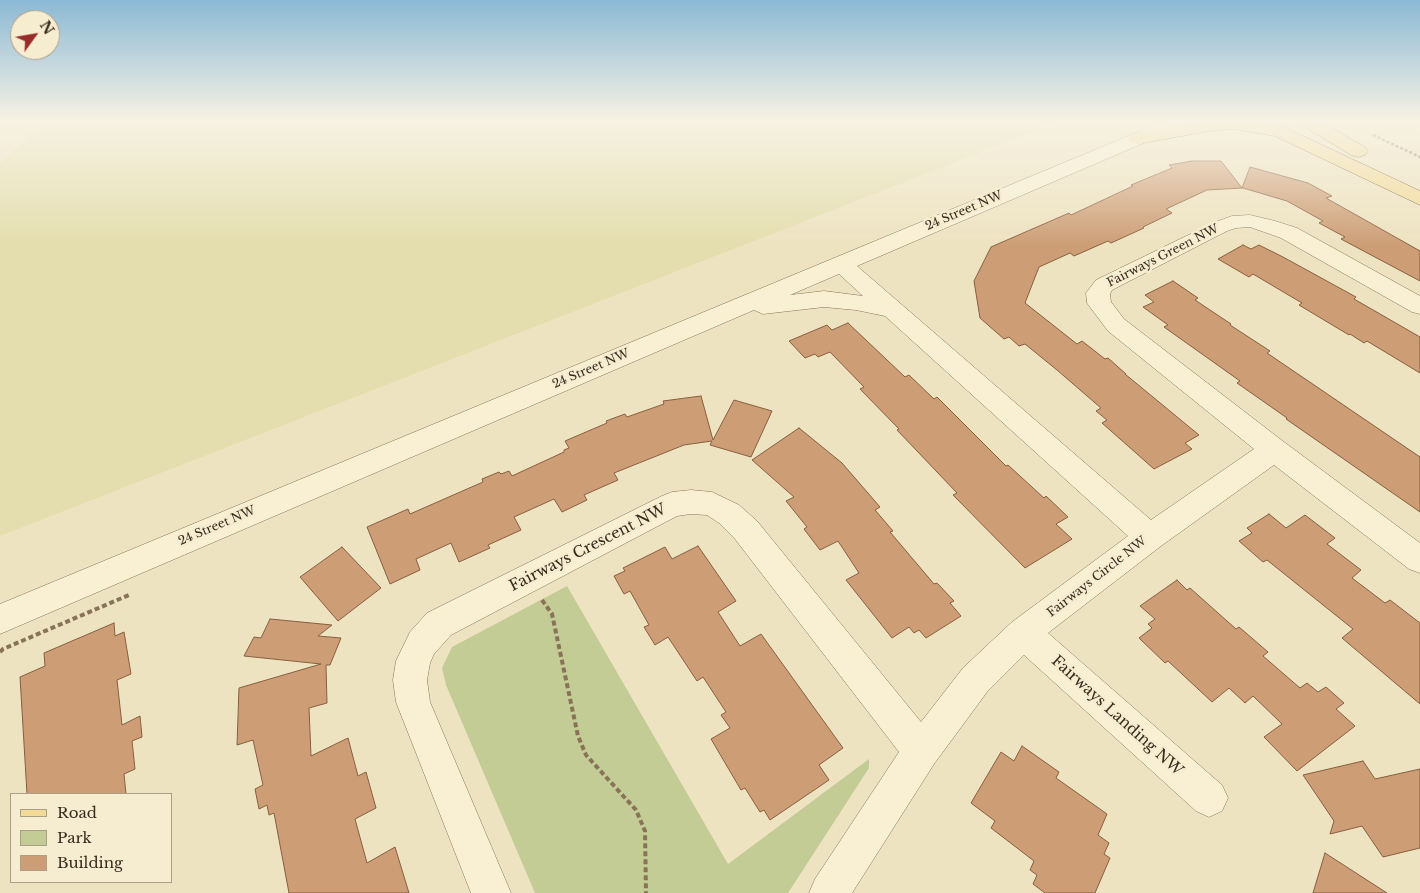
<!DOCTYPE html>
<html>
<head>
<meta charset="utf-8">
<style>
  body { margin:0 }
  #map { position:relative; width:1420px; height:893px; overflow:hidden; background:#eee3c1; font-family:"Libre Baskerville",serif }
  canvas { display:block }
  .legend { position:absolute; left:10px; top:793px; width:162px; height:90px; box-sizing:border-box; background:#f6ecd0; border:1px solid #aa9f88; margin:0; padding:6px 9px; list-style:none; font-size:15px; color:#372b1d }
  .legend li { display:flex; align-items:center; gap:10px; height:25px }
  .legend b { width:25px; border:1px solid #aa9f88 }
  .north { position:absolute; left:10px; top:10px; width:50px; height:50px; box-sizing:border-box; background:#f6ecd0; border:1px solid #aa9f88; border-radius:50%; rotate:58deg; font-size:14px; font-weight:700; line-height:20px; text-align:center; color:#372b1d }
  .north::after { content:''; display:block; margin:auto; width:18px; height:22px; background:#972c28; clip-path:polygon(50% 0,100% 100%,50% 72%,0 100%) }
</style>
</head>
<body>
<div id="map">
<canvas width="1420" height="893"></canvas>
<ul class="legend">
<li><b style="height:6px;background:#f2da97"></b>Road</li>
<li><b style="height:14px;background:#c3cc95"></b>Park</li>
<li><b style="height:14px;background:#cd9e76"></b>Building</li>
</ul>
<div class="north">N</div>
</div>
<script>
const g = document.querySelector('canvas').getContext('2d');
g.lineJoin = 'round';
function paint(path, color) { g.fillStyle = color; g.fill(path, 'evenodd'); }
const toPath = rows => new Path2D(rows.map(r => 'M' + r).join(''));
function trace(path, color, width, dash) { g.strokeStyle = color; g.lineWidth = width; g.lineCap = dash ? 'butt' : 'round'; g.setLineDash(dash || []); g.stroke(path); }
function label(font, color, halo, rows, align = 'center') {
  g.font = font + ' "Libre Baskerville",serif'; g.lineWidth = 5; g.setLineDash([]); g.textBaseline = 'middle'; g.strokeStyle = halo; g.fillStyle = color; for (const [text, x, y, turn = 0] of rows) {
    g.save(); g.translate(x, y); g.rotate((+turn || 0) * Math.PI / 180); g.textAlign = isNaN(turn) ? turn : align; if (halo) g.strokeText(text, 0, 0); g.fillText(text, 0, 0); g.restore();
  }
}
paint(toPath([
  [48,120,1063,120,0,536,0,163]
]), '#e4deae');
paint(toPath([
  [567,586,728,864,869,759,869,768,788,893,535,893,446,685,442,668,452,647]
]), '#c3cc95');
const building = toPath([
  [1192,161,1221,161,1242,188,1250,167,1308,183,1332,196,1326,198,1420,251,1420,281,1341,239,1345,237,1319,223,1323,221,1287,201,1243,188,1207,190,1166,209,1172,213,1143,227,1144,228,1111,243,1108,241,1074,256,1070,253,1039,267,1025,303,1077,344,1082,341,1105,359,1108,358,1126,374,1125,374,1199,435,1185,443,1192,449,1154,469,1102,423,1107,420,1096,411,1101,408,1057,370,1025,344,1019,346,1009,337,1004,339,980,318,974,281,991,247,1069,213,1071,215,1133,186,1131,185,1172,168,1169,165,1192,161],
  [1243,245,1251,249,1259,245,1283,257,1356,297,1354,299,1420,337,1420,373,1367,341,1364,343,1350,334,1349,335,1299,305,1302,303,1253,274,1249,277,1218,259,1243,245],
  [1173,281,1198,298,1195,300,1231,324,1230,325,1270,351,1267,353,1420,457,1420,512,1286,419,1287,418,1237,383,1240,381,1164,327,1168,325,1143,307,1154,302,1145,295,1173,281],
  [848,323,905,377,909,375,934,399,937,397,1006,466,1008,465,1044,498,1046,496,1068,517,1056,524,1072,539,1025,568,953,495,957,493,897,430,899,429,860,389,864,387,830,352,818,357,815,354,805,358,789,341,827,325,832,330,848,323],
  [701,396,713,440,734,400,772,411,751,457,710,445,712,441,684,445,614,473,618,480,584,495,587,500,562,512,554,499,514,517,521,530,488,545,490,548,459,562,451,543,416,559,420,570,390,584,367,527,408,509,410,514,483,482,482,479,499,472,501,474,509,471,512,476,564,452,564,450,569,448,565,441,607,423,606,421,625,414,627,417,664,404,663,401,701,396],
  [799,428,842,463,880,507,875,510,893,531,890,532,934,584,937,583,954,601,950,603,961,616,926,638,919,630,914,633,909,627,892,638,846,580,859,573,838,541,820,550,804,529,807,527,786,501,794,497,752,460,799,428],
  [1269,514,1286,528,1305,515,1335,538,1327,544,1361,570,1352,578,1385,603,1390,600,1420,623,1420,704,1342,638,1353,629,1267,560,1263,562,1239,541,1252,533,1247,528,1269,514],
  [698,546,736,601,718,612,740,646,761,634,843,748,819,765,829,780,770,820,764,810,760,812,745,788,741,790,711,739,730,728,721,715,726,712,703,677,697,681,668,637,655,645,644,627,649,625,630,591,624,594,614,576,625,571,623,568,665,547,672,559,698,546],
  [342,547,381,588,338,621,300,577,342,547],
  [1177,580,1187,590,1190,588,1236,629,1239,627,1268,652,1263,656,1300,688,1307,683,1318,692,1326,687,1344,703,1336,709,1355,726,1297,771,1264,737,1282,724,1253,696,1245,703,1229,688,1212,702,1168,661,1165,663,1139,638,1152,628,1148,624,1155,619,1140,606,1177,580],
  [270,619,332,625,318,636,341,638,330,665,326,665,327,703,309,708,311,756,348,738,358,776,366,772,376,808,355,819,367,863,395,847,409,893,289,893,274,813,269,815,267,805,259,809,255,789,263,785,253,740,237,745,239,688,321,664,244,656,254,637,261,638,270,619],
  [114,623,115,636,124,632,131,674,117,680,122,725,140,716,142,737,132,741,135,769,124,774,126,794,27,794,20,677,45,666,44,653,114,623],
  [1022,746,1059,772,1056,778,1107,814,1098,835,1109,843,1104,854,1110,858,1095,893,1045,893,1033,884,1037,875,1030,870,1034,861,991,828,995,821,971,803,1001,752,1014,761,1022,746],
  [1363,761,1375,779,1420,769,1420,848,1383,857,1362,826,1330,834,1334,821,1303,775,1363,761],
  [1325,853,1387,893,1313,893,1325,853]
]);
paint(building, '#cd9e76');
trace(building, '#875e3e', 1);
const minor = toPath([
  [1167,120,1191,120,1188,124,857,266,1151,520,1254,449,1108,331,1087,303,1086,293,1096,280,1213,223,1232,216,1250,215,1275,221,1297,228,1420,296,1420,314,1412,312,1281,238,1250,227,1236,228,1227,231,1112,290,1110,294,1111,302,1124,319,1284,442,1420,543,1420,573,1409,569,1274,465,1161,546,1048,633,1222,785,1228,798,1222,811,1209,817,1196,811,1024,655,987,692,934,764,852,893,809,893,815,879,899,752,735,539,719,523,707,515,691,514,677,516,451,635,434,654,430,663,427,680,430,702,511,893,471,893,396,702,393,680,396,661,410,632,427,613,662,496,672,492,691,490,712,492,739,505,757,521,921,722,963,668,1012,622,1128,536,885,316,856,310,824,307,763,314,754,310,0,634,0,604,1167,120],
  [839,274,863,296,824,291,790,295,839,274]
]);
const major = toPath([
  [1269,120,1420,191,1420,205,1275,136,1234,129,1209,131,1138,144,1131,142,1129,138,1131,134,1138,132,1209,121,1269,120],
  [1297,120,1318,120,1365,147,1368,151,1365,155,1358,157,1351,155,1300,124,1297,120]
]);
trace(minor, '#887358', 1);
trace(major, '#55412d', 1);
trace(toPath([
  [1373,135,1420,157]
]), '#887358', 2.5, [3, 2]);
trace(toPath([
  [542,600,552,614,578,736,586,755,636,810,645,831,646,893],
  [0,652,3,649,129,595]
]), '#887358', 4, [5, 3]);
paint(minor, '#f9f0d4');
paint(major, '#f2da97');
const sky = g.createLinearGradient(0, 0, 0, 245);
sky.addColorStop(0, '#8cb9d5');
sky.addColorStop(0.49, '#f7f2e3');
sky.addColorStop(1, '#f7f2e300');
g.fillStyle = sky;
g.fillRect(0, 0, 1420, 245);
label('12px', '#372b1d', '#f6ecd0', [
  ["24 Street NW",964,211,-23],
  ["Fairways Green NW",1163,256,-27],
  ["24 Street NW",591,369,-23],
  ["24 Street NW",217,526,-23],
  ["Fairways Circle NW",1097,577,-38]
]);
label('15px', '#372b1d', '#f6ecd0', [
  ["Fairways Crescent NW",588,548,-27],
  ["Fairways Landing NW",1117,716,42]
]);
</script>
</body>
</html>
